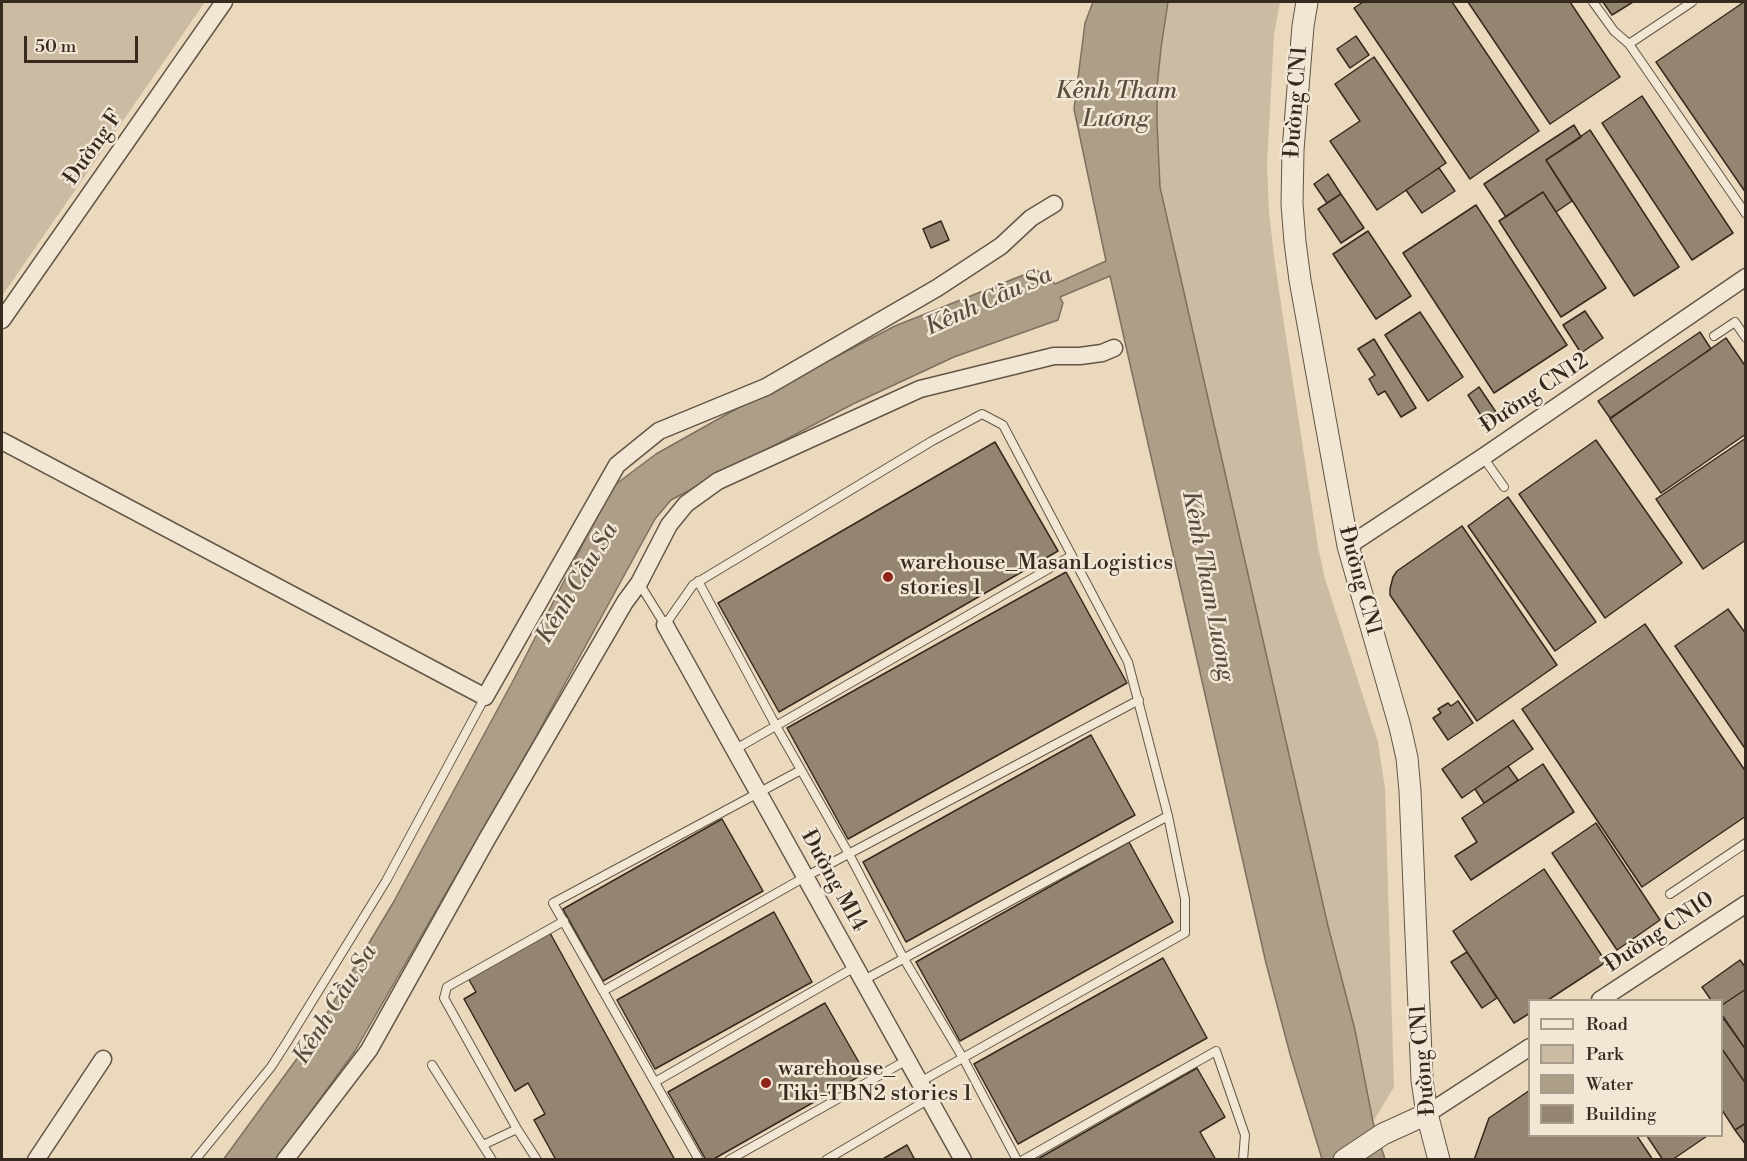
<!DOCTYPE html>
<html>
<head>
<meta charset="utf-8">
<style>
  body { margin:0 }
  #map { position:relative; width:1747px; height:1161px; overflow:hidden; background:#ebd9be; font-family:"Libre Bodoni",serif }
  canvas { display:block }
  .frame { position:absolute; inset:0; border:3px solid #362a1e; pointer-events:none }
  .legend { position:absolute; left:1528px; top:999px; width:195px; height:138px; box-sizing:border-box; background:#f2e6d5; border:2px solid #a79b8c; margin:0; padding:8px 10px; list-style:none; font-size:18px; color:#362a1e }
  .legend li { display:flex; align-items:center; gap:12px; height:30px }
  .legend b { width:30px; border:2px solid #a79b8c }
  .scale { position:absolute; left:24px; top:36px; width:114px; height:27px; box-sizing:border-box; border:3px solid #362a1e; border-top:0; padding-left:8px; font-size:18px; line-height:21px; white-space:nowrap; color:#362a1e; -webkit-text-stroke:4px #f2e6d5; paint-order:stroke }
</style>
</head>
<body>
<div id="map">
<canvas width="1747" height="1161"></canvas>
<div class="frame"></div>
<ul class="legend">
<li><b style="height:8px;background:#f2e6d5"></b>Road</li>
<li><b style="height:16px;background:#ccbba3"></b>Park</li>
<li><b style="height:16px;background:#ad9e88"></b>Water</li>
<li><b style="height:16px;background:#948571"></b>Building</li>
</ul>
<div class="scale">50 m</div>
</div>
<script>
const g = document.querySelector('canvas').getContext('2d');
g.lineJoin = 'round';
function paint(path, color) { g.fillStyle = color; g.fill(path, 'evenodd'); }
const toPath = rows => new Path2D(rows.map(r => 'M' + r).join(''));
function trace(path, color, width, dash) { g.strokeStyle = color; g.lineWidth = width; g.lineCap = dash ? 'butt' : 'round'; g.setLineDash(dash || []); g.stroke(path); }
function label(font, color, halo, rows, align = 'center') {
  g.font = font + ' "Libre Bodoni",serif'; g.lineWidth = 5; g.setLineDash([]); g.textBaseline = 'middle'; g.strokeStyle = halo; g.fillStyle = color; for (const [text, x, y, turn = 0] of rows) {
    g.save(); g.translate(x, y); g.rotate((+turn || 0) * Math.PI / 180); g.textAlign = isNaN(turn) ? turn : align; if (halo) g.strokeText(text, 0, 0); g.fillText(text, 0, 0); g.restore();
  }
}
paint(toPath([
  [2,2,205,2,2,296],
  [1168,2,1280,2,1274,35,1267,165,1269,212,1275,264,1318,547,1325,579,1378,742,1385,788,1394,1087,1373,1122,1355,1030,1328,926,1160,187,1157,123,1157,87,1161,48]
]), '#ccbba3');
const water = toPath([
  [1093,2,1168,2,1161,48,1157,87,1157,123,1160,187,1328,926,1355,1030,1373,1122,1385,1159,1322,1159,1290,1054,1266,963,1110,276,1060,297,1063,303,1058,320,954,357,853,404,671,500,655,519,533,742,355,1051,276,1159,223,1160,312,1038,393,903,514,679,612,487,656,454,745,404,895,326,1036,270,1050,278,1055,284,1106,261,1074,109,1085,23,1093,2]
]);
paint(water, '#ad9e88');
trace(water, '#7d705e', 1.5);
const building = toPath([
  [1363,2,1452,2,1539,131,1470,179,1354,8,1363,2],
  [1468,2,1570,2,1620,77,1550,124,1468,2],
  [1603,2,1633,2,1612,15,1603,2],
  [1744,2,1746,2,1746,193,1656,62,1744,2],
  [1356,36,1369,55,1350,68,1337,49,1356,36],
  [1374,57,1446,163,1377,210,1330,141,1360,121,1335,84,1374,57],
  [1642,96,1733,233,1692,260,1602,123,1642,96],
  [1574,125,1581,137,1546,160,1572,201,1556,212,1543,192,1506,217,1484,184,1574,125],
  [1590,130,1679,267,1634,296,1546,160,1590,130],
  [1439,168,1455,191,1422,213,1406,190,1439,168],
  [1328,174,1341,194,1327,203,1314,184,1328,174],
  [1543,192,1606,288,1561,317,1499,221,1543,192],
  [1341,194,1364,228,1341,243,1318,209,1341,194],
  [1476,205,1567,345,1494,393,1403,253,1476,205],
  [941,221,949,240,931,248,923,229,941,221],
  [1368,231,1411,296,1376,319,1333,254,1368,231],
  [1585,311,1603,338,1581,353,1563,325,1585,311],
  [1420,312,1463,377,1428,401,1385,335,1420,312],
  [1700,332,1711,349,1610,418,1598,401,1700,332],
  [1726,338,1746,367,1746,434,1661,493,1610,419,1726,338],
  [1374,339,1416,408,1401,417,1385,391,1378,395,1369,379,1375,375,1358,349,1374,339],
  [1479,387,1498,415,1486,423,1468,395,1479,387],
  [1746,438,1746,540,1703,569,1656,499,1746,438],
  [1596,440,1682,563,1605,618,1519,494,1596,440],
  [995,442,1058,551,779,712,718,603,995,442],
  [1508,497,1596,622,1555,651,1468,526,1508,497],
  [1462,526,1557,665,1477,721,1390,595,1390,589,1393,577,1397,571,1462,526],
  [1066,572,1127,683,848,839,787,728,1066,572],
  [1728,609,1746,634,1746,750,1675,646,1728,609],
  [1645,624,1746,772,1746,816,1642,887,1522,709,1645,624],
  [1458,701,1473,723,1448,740,1433,718,1441,713,1438,709,1448,703,1451,706,1458,701],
  [1513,720,1533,749,1462,798,1442,769,1513,720],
  [1091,735,1135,815,906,942,863,862,1091,735],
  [1543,764,1574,812,1471,880,1455,856,1477,842,1462,818,1543,764],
  [1508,766,1518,780,1484,803,1475,789,1508,766],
  [722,819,763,891,603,981,563,909,722,819],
  [1596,823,1660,920,1617,950,1552,853,1596,823],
  [1129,842,1173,922,960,1041,916,962,1129,842],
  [1544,869,1606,962,1548,1000,1530,1000,1530,1013,1514,1023,1453,931,1544,869],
  [774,912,812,982,655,1069,617,1000,774,912],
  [550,933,675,1160,556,1160,534,1120,545,1114,528,1083,515,1091,464,999,476,992,468,978,550,933],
  [1467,952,1497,998,1482,1008,1451,962,1467,952],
  [1163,958,1207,1038,1018,1144,974,1064,1163,958],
  [1740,960,1746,968,1746,989,1722,1005,1722,1000,1711,1000,1702,987,1740,960],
  [1746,989,1746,1050,1722,1015,1722,1005,1746,989],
  [825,1003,865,1073,712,1160,706,1160,668,1092,825,1003],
  [1724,1019,1746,1050,1746,1084,1722,1049,1722,1021,1724,1019],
  [1722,1049,1746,1084,1746,1123,1735,1130,1722,1110,1722,1049],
  [1197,1068,1225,1117,1200,1132,1216,1160,1036,1160,1197,1068],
  [1530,1090,1530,1136,1637,1136,1653,1160,1474,1160,1489,1118,1530,1090],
  [1746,1123,1746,1145,1735,1130,1746,1123],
  [1647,1136,1707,1136,1672,1160,1663,1160,1647,1136],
  [907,1145,915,1160,881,1160,907,1145]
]);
paint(building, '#948571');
trace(building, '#362a1e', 1.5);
const service = toPath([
  [1593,2,1614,31,1629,44],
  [1692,2,1629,44,1746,214],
  [1714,336,1735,322,1746,338],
  [1483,457,1504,487],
  [698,581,776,726,849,854,904,959,963,1058,1017,1160],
  [639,583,665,625,693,585,932,441,982,414,1003,425,1128,662,1168,816,1185,899,1185,933,920,1082],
  [734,750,1071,556],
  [1670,894,1746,843],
  [862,981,1168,816],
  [603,991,805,877,1139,700],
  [432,1065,492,1160],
  [655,1082,855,967],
  [517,1129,537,1160],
  [483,1145,517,1129,444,998,447,987,564,921],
  [195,1160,271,1067,287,1042,386,881,485,697],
  [699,1160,553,903,801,770],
  [729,1160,907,1060],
  [826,1160,929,1099],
  [1023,1160,1216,1051,1245,1135,1243,1160]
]);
const minor = toPath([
  [2,320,224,2],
  [2,441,485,697,617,465,659,431,766,387,937,288,1001,246,1031,218,1054,204],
  [1348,546,1483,457,1746,277],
  [665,625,963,1160],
  [1600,1000,1746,904],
  [1427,1114,1530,1047],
  [36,1160,103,1059],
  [285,1160,369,1050,487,839,625,602,639,583,669,525,686,504,718,481,920,389,1054,356,1080,356,1102,353,1114,348]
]);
const tertiary = toPath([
  [1307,2,1303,26,1293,150,1292,204,1295,242,1300,280,1348,546,1400,727,1407,758,1410,791,1422,1080,1427,1114,1439,1160],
  [1344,1160,1383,1134,1427,1114]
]);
trace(service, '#635646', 10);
trace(minor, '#635646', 19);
trace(tertiary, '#635646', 23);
trace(service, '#f2e6d5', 8);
trace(minor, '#f2e6d5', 16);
trace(tertiary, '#f2e6d5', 21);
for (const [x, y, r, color] of [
  [888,577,6,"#8f2418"],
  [766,1083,6,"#8f2418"]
]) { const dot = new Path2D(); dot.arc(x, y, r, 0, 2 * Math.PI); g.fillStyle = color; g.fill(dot); trace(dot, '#f2e6d5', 2); }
label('22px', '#362a1e', '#f2e6d5', [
  ["Đường CN1",1297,102,-86],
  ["Đường F",94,148,-55],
  ["Đường CN12",1535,394,-34],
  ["Đường CN1",1359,581,75],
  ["Đường M14",833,881,61],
  ["Đường CN10",1660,933,-34],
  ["Đường CN1",1424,1060,-95]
]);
label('22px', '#362a1e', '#f2e6d5', [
  ["warehouse_MasanLogistics",900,564],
  ["stories 1",900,589],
  ["warehouse_",778,1070],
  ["Tiki-TBN2 stories 1",778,1095]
], 'left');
label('italic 24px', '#5a4d3e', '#f2e6d5', [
  ["Kênh Tham",1116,92],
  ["Lương",1116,120],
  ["Kênh Cầu Sa",989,302,-24],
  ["Kênh Cầu Sa",578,584,-59],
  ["Kênh Tham Lương",1207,586,79],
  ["Kênh Cầu Sa",336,1005,-58]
]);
</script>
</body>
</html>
